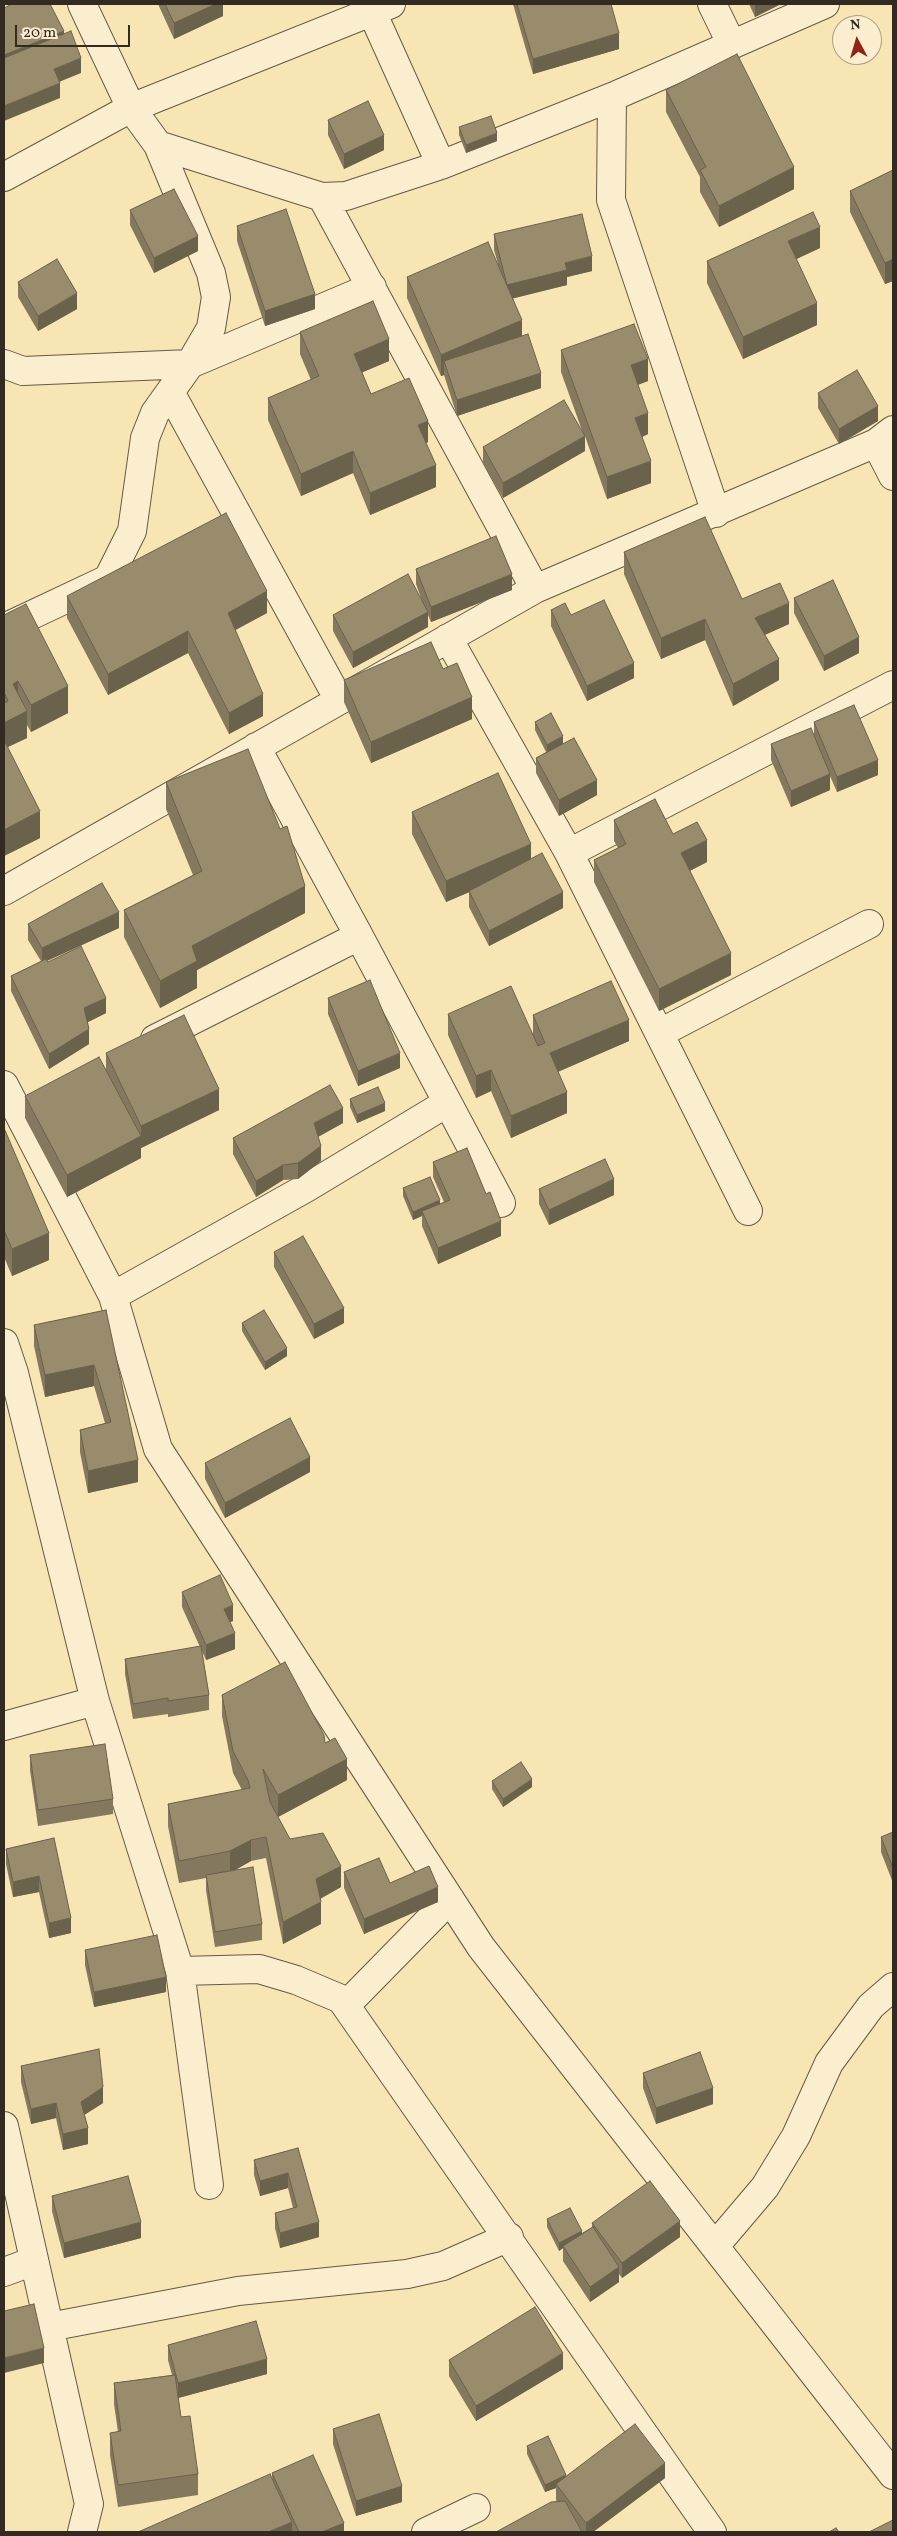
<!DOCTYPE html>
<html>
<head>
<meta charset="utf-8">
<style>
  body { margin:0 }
  #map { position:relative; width:897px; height:2536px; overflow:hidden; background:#f7e5b3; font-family:Vollkorn,serif }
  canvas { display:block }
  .frame { position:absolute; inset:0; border:5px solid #332b21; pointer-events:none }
  .north { position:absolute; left:832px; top:15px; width:50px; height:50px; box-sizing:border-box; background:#faeece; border:1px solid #aaa089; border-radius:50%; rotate:354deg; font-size:14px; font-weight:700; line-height:20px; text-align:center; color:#332b21 }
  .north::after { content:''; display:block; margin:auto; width:18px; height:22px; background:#8f2418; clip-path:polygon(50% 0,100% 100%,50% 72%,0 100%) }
  .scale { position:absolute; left:15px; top:25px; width:115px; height:22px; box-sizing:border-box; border:2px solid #332b21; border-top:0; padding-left:6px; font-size:15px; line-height:18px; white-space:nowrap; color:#332b21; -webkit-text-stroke:4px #faeece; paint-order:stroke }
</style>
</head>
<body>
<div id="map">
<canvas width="897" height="2536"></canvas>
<div class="frame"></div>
<div class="north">N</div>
<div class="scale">20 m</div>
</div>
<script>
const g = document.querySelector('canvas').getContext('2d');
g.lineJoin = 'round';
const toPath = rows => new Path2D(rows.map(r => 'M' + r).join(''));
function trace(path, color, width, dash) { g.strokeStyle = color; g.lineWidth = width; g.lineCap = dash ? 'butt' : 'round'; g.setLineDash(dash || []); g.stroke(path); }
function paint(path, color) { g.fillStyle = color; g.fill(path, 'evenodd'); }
const street = toPath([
  [82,4,131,108,158,145,322,197,346,196,441,165,612,97,825,4],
  [712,4,732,45],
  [372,12,441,165],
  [612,97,611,200,716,513],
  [4,177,131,108,391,4],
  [322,197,535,589],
  [4,364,23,371,190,364,372,287],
  [170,392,339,700],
  [876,443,893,476],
  [4,628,108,579,132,531,145,438,155,413,190,364,211,328,216,297,211,273,158,145],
  [448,638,569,853,748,1211],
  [569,853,893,685],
  [4,891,535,589,876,443,893,430],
  [359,936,501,1203],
  [660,1033,869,924],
  [155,1039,359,936,256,747],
  [4,1085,113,1296,158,1449,481,1947,893,2475],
  [113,1296,306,1188,447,1103],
  [4,1343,14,1373,95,1701,180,1971,259,1969,296,1980,341,1999],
  [4,1726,95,1701],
  [450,1899,348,2003,341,1999,712,2532],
  [180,1971,209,2185],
  [4,2126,89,2504,82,2532],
  [715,2246,765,2187,796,2136,829,2063,871,2006,893,1987],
  [4,2272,34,2261],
  [49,2327,238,2291,407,2274,443,2266,509,2237],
  [426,2532,476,2508]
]);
trace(street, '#645a46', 30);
trace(street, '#faeece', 28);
paint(toPath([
  [158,4,223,4,223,16,174,39],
  [513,4,611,4,619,49,533,74],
  [749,4,781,4,755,17],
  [666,90,794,189,719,227,700,192,700,177,666,112],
  [328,120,384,150,344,169,328,135],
  [459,127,497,141,466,153,459,135],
  [893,170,893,281,885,284,850,212,850,191],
  [130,210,198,251,154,273,130,225],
  [237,226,315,309,265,326,237,241],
  [494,234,592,271,567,277,567,285,513,298,522,336,541,388,457,416,444,375,441,376,407,298,407,277,498,264,494,250],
  [820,248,796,259,817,325,743,359,707,283,707,261],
  [18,282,77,309,38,331,18,297],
  [300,332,389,361,362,372,371,394,428,442,426,443,436,487,370,515,353,473,301,496,268,420,268,398,311,380,300,354],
  [561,350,648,381,638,385,648,434,642,437,651,483,607,499,585,436,585,451,503,498,483,463,483,447,584,436,561,372],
  [818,393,878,421,839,444,818,408],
  [624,552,742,599,789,624,765,635,779,680,733,706,705,640,661,659,624,574],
  [416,569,512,590,431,622,428,615,428,627,353,668,333,631,333,615,422,601,416,584],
  [67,596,267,613,235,630,263,716,229,734,188,653,108,695,67,618],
  [794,598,859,653,824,671,794,613],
  [551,610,571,615,634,678,587,701,551,626],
  [4,615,68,713,31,732,27,725,27,738,7,747,40,838,4,856],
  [443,669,472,719,371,763,344,702,344,680],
  [535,722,563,743,597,795,559,816,536,773,536,758,546,752,535,730],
  [814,722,878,775,837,792,830,776,830,790,791,807,771,760,771,744,814,735],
  [166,782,305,913,197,970,197,988,160,1008,124,937,124,910,193,875,166,809],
  [412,812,531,859,563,908,489,946,469,907,469,892,446,902,412,834],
  [614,820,673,834,707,862,690,871,731,975,659,1011,594,882,594,860,618,848,614,841],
  [28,924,119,928,47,961,106,1013,88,1022,89,1044,49,1069,11,991,11,976,41,961,28,940],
  [328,998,400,1068,358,1086,328,1014],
  [448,1014,533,1036,533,1015,629,1041,558,1072,567,1113,511,1138,491,1091,476,1098,448,1035],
  [106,1053,219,1110,141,1148,141,1158,67,1197,25,1118,25,1096,106,1070],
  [350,1099,385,1111,357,1123,350,1107],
  [343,1123,318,1137,321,1161,298,1179,283,1180,256,1197,233,1154,233,1138],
  [4,1128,49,1260,12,1276,4,1257],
  [433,1162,501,1236,438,1264,422,1226,422,1216,413,1220,403,1196,403,1188,440,1204,444,1202,433,1177],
  [539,1189,614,1195,549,1225,539,1204],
  [274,1252,344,1323,314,1339,274,1267],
  [106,1310,138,1482,88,1493,80,1452,80,1430,105,1423,94,1386,45,1397,34,1346,34,1325],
  [242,1323,287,1356,265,1370,242,1331],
  [205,1463,310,1472,225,1518,205,1479],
  [182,1592,233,1621,230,1622,235,1649,206,1660,202,1651,209,1695,209,1710,168,1717,168,1714,133,1719,125,1674,125,1659,200,1647,182,1607],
  [222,1695,325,1743,347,1780,278,1817,290,1839,341,1887,320,1899,321,1924,283,1944,266,1858,251,1861,235,1870,262,1924,262,1940,215,1947,206,1890,206,1878,179,1883,168,1826,168,1804,242,1790,233,1773,222,1716],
  [30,1755,113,1799,113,1814,38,1826,30,1770],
  [492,1781,532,1787,503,1807,492,1789],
  [893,1832,893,1883,881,1852,881,1837],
  [54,1838,71,1933,49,1938,39,1892,13,1897,6,1864,6,1849],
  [344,1872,438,1902,364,1934,344,1888],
  [85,1950,166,1992,94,2007,85,1965],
  [21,2066,103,2103,84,2115,88,2144,63,2150,56,2118,31,2124,21,2082],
  [643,2073,713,2104,656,2124,643,2088],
  [298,2148,319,2237,280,2248,275,2228,275,2213,293,2208,288,2188,260,2196,254,2175,254,2160],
  [52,2196,141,2238,64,2258,52,2211],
  [547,2219,582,2233,592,2227,592,2223,680,2237,622,2278,619,2274,619,2282,590,2302,563,2261,563,2248,559,2251,547,2227],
  [168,2345,267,2374,178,2398,181,2417,198,2474,198,2495,118,2507,110,2455,110,2433,118,2432,114,2404,114,2383,172,2375,168,2360],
  [449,2360,563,2369,476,2421,449,2376],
  [333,2429,402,2502,356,2516,333,2444],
  [527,2446,566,2476,665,2478,593,2532,496,2532,557,2502,556,2500,556,2488,545,2492,527,2454],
  [272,2473,344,2532,292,2532,272,2478]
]), '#84785e');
paint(toPath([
  [216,4,223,4,223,16,174,39,174,23],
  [755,4,781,4,755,17],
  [64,31,64,46,4,70,4,55],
  [619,33,619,49,533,74,533,59],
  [81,58,81,73,54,84,54,69],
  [60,83,60,98,4,121,4,106],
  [497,133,497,141,466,153,466,145],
  [384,135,384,150,344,169,344,154],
  [794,167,794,189,719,227,719,206],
  [820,227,820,248,788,263,788,241],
  [198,236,198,251,154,273,154,258],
  [592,256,592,271,567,277,567,285,507,300,507,285,565,263],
  [893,259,893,281,885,284,885,263],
  [77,293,77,309,38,331,38,316],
  [315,294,315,309,265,326,265,311],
  [817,303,817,325,743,359,743,337],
  [522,320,522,342,444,361,444,375,441,376,441,355],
  [389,339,389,361,354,376,354,354],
  [648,359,648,381,631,387,631,365],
  [541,373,541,388,457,416,457,400],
  [878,406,878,421,839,444,839,429],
  [648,413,648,434,635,440,635,418],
  [428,421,428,442,418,446,418,425],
  [585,436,585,451,503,498,503,483],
  [353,451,353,473,301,496,301,474],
  [651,461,651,483,607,499,607,477],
  [436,465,436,487,370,515,370,493],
  [512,574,512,590,431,622,431,607],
  [267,591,267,613,228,634,228,613],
  [789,603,789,624,755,639,755,618],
  [428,612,428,627,353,668,353,652],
  [705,619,705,640,661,659,661,638],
  [188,631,188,653,108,695,108,674],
  [859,637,859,653,824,671,824,656],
  [779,659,779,680,733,706,733,684],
  [634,663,634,678,587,701,587,686],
  [18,681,18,708,13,684],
  [68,686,68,713,31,732,31,705],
  [263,694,263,716,229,734,229,713],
  [472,697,472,719,371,763,371,742],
  [27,711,27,738,4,749,4,723],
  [563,736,563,744,547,753,547,745],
  [878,760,878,775,837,792,837,777],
  [830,774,830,790,791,807,791,791],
  [597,780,597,795,559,816,559,800],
  [40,811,40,838,4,856,4,830],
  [707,840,707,862,681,875,681,853],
  [531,844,531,866,446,902,446,881],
  [305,886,305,913,197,970,197,988,160,1008,160,981,192,946],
  [563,892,563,908,489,946,489,931],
  [119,912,119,928,42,963,42,948],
  [731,953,731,975,659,1011,659,989],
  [106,998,106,1013,84,1024,84,1008],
  [629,1020,629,1041,550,1075,550,1053],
  [89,1029,89,1044,49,1069,49,1054],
  [400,1053,400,1068,358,1086,358,1071],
  [491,1070,491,1091,476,1098,476,1076],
  [219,1089,219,1110,141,1148,141,1126],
  [567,1092,567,1113,511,1138,511,1116],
  [385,1103,385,1111,357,1123,357,1115],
  [343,1108,343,1123,314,1139,314,1123],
  [141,1136,141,1158,67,1197,67,1175],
  [321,1146,321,1161,298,1179,298,1163],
  [283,1165,283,1180,256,1197,256,1181],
  [614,1179,614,1195,549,1225,549,1210],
  [440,1200,440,1208,422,1211,422,1216,413,1220,413,1212],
  [501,1221,501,1236,438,1264,438,1248],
  [49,1233,49,1260,12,1276,12,1249],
  [344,1308,344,1323,314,1339,314,1324],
  [287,1348,287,1356,265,1370,265,1362],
  [94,1365,94,1386,45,1397,45,1375],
  [310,1457,310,1472,225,1518,225,1503],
  [138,1460,138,1482,88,1493,88,1471],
  [233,1605,233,1621,224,1624,224,1609],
  [235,1633,235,1649,206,1660,206,1645],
  [347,1759,347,1780,278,1817,278,1795],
  [532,1779,532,1787,503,1807,503,1799],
  [251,1840,251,1861,230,1873,230,1851],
  [341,1866,341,1887,316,1901,316,1879],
  [39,1876,39,1892,13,1897,13,1882],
  [438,1887,438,1902,364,1934,364,1919],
  [321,1902,321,1924,283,1944,283,1922],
  [71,1918,71,1933,49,1938,49,1923],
  [166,1977,166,1992,94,2007,94,1992],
  [103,2087,103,2103,81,2117,81,2102],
  [713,2088,713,2104,656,2124,656,2108],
  [56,2103,56,2118,31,2124,31,2109],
  [88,2128,88,2144,63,2150,63,2134],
  [288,2173,288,2188,260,2196,260,2181],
  [680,2221,680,2237,622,2278,622,2263],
  [141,2222,141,2238,64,2258,64,2243],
  [319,2222,319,2237,280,2248,280,2233],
  [582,2231,582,2239,563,2246,563,2248,559,2251,559,2243],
  [619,2267,619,2282,590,2302,590,2287],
  [44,2348,44,2363,4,2373,4,2358],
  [563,2353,563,2369,476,2421,476,2406],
  [267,2359,267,2374,178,2398,178,2383],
  [665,2463,665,2478,593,2532,586,2532,586,2523],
  [566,2475,566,2483,556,2484,556,2488,545,2492,545,2485],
  [402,2486,402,2502,356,2516,356,2501],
  [292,2522,292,2532,268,2532],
  [344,2523,344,2532,322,2532]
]), '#6b624c');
const building = toPath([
  [12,4,50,4,64,31,4,55,4,8,12,4],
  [165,4,216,4,174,23,165,4],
  [517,4,611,4,619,33,533,59,517,4],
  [71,31,81,58,54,69,60,83,4,106,4,58,71,31],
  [737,54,794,167,719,206,700,170,706,167,666,90,737,54],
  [368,101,384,135,344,154,328,120,368,101],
  [491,116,497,133,466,145,459,127,491,116],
  [893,170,893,259,885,263,850,191,893,170],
  [174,189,198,236,154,258,130,210,174,189],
  [286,209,315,294,265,311,237,226,286,209],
  [813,212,820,227,788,241,817,303,743,337,707,261,813,212],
  [582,214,592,256,565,263,567,270,507,285,494,234,582,214],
  [488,242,522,320,441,355,407,277,488,242],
  [57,259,77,293,38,316,18,282,57,259],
  [373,301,389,339,354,354,371,394,409,378,428,421,418,425,436,465,370,493,353,451,301,474,268,398,319,376,300,332,373,301],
  [634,324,648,359,631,365,648,413,635,418,651,461,607,477,561,350,634,324],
  [528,334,541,373,457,400,444,361,528,334],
  [857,370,878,406,839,429,818,393,857,370],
  [564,400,585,436,503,483,483,447,564,400],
  [226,513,267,591,228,613,263,694,229,713,188,631,108,674,67,596,226,513],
  [705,517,742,599,780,583,789,603,755,618,779,659,733,684,705,619,661,638,624,552,705,517],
  [496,536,512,574,431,607,416,569,496,536],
  [408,574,428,612,353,652,333,615,408,574],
  [833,580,859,637,824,656,794,598,833,580],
  [604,600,634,663,587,686,551,610,565,603,571,615,604,600],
  [26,604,68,686,31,705,18,681,13,684,27,711,4,723,4,703,8,701,4,692,4,615,26,604],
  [431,642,443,669,457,663,472,697,371,742,344,680,431,642],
  [854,705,878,760,837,777,814,722,854,705],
  [551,713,563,736,547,745,535,722,551,713],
  [811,728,830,774,791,791,771,744,811,728],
  [574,738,597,780,559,800,536,758,574,738],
  [4,740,40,811,4,830,4,740],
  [248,749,280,829,287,826,305,886,192,946,197,961,160,981,124,910,202,871,166,782,248,749],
  [498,773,531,844,446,881,412,812,498,773],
  [655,799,673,834,697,822,707,840,681,853,731,953,659,989,594,860,626,844,614,820,655,799],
  [542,853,563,892,489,931,469,891,542,853],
  [102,883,119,912,42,948,28,924,102,883],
  [81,946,106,998,84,1008,89,1029,49,1054,11,976,46,959,48,962,81,946],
  [370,980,400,1053,358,1071,328,998,370,980],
  [611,981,629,1020,550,1053,567,1092,511,1116,491,1070,476,1076,448,1014,511,986,538,1046,545,1043,533,1015,611,981],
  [184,1015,219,1089,141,1126,106,1053,184,1015],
  [99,1057,141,1136,67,1175,25,1096,99,1057],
  [330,1085,343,1108,314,1123,321,1146,298,1163,283,1165,256,1181,233,1138,330,1085],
  [378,1087,385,1103,357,1115,350,1099,378,1087],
  [4,1128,49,1233,12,1249,4,1230,4,1128],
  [467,1148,486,1194,490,1192,501,1221,438,1248,422,1211,450,1200,433,1162,467,1148],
  [605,1159,614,1179,549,1210,539,1189,605,1159],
  [430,1177,440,1200,413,1212,403,1188,430,1177],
  [303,1236,344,1308,314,1324,274,1252,303,1236],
  [106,1310,138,1460,88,1471,80,1430,111,1422,94,1365,45,1375,34,1325,106,1310],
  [264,1310,287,1348,265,1362,242,1323,264,1310],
  [290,1418,310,1457,225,1503,205,1463,290,1418],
  [220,1575,233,1605,224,1609,235,1633,206,1645,182,1592,220,1575],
  [201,1646,209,1695,168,1701,168,1698,133,1704,125,1659,201,1646],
  [285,1662,324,1735,325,1743,335,1738,347,1759,278,1795,263,1769,270,1802,290,1839,323,1833,341,1866,316,1879,321,1902,283,1922,266,1837,251,1840,230,1851,179,1861,168,1804,250,1788,248,1780,233,1751,222,1695,285,1662],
  [105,1744,113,1799,38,1810,30,1755,105,1744],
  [521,1762,532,1779,503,1799,492,1781,521,1762],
  [893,1832,893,1868,881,1837,893,1832],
  [54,1838,71,1918,49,1923,39,1876,13,1882,6,1849,54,1838],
  [379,1858,390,1883,429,1866,438,1887,364,1919,344,1872,379,1858],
  [253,1867,262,1924,215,1932,206,1875,253,1867],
  [157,1935,166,1977,94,1992,85,1950,157,1935],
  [99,2049,103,2087,81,2102,88,2128,63,2134,56,2103,31,2109,21,2066,99,2049],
  [700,2052,713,2088,656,2108,643,2073,700,2052],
  [298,2148,319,2222,280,2233,275,2213,297,2207,288,2173,260,2181,254,2160,298,2148],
  [128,2176,141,2222,64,2243,52,2196,128,2176],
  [650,2181,680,2221,622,2263,592,2223,650,2181],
  [570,2208,582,2231,559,2243,547,2219,570,2208],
  [593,2227,619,2267,590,2287,563,2246,593,2227],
  [34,2304,44,2348,4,2358,4,2311,34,2304],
  [535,2307,563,2353,476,2406,449,2360,535,2307],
  [256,2321,267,2359,178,2383,168,2345,256,2321],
  [175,2375,181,2417,190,2416,198,2474,118,2485,110,2433,121,2431,114,2383,175,2375],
  [379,2414,402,2486,356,2501,333,2429,379,2414],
  [635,2424,665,2463,586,2523,556,2484,635,2424],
  [548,2436,566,2475,545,2485,527,2446,548,2436],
  [313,2455,344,2523,322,2532,299,2532,272,2473,313,2455],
  [270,2474,292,2522,268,2532,138,2532,270,2474],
  [565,2501,582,2532,496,2532,551,2502,565,2501],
  [893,2520,893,2532,869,2532,893,2520],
  [836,2528,839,2532,829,2532,836,2528]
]);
paint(building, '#998c6d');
trace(building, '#6b624c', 1);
</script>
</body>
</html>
